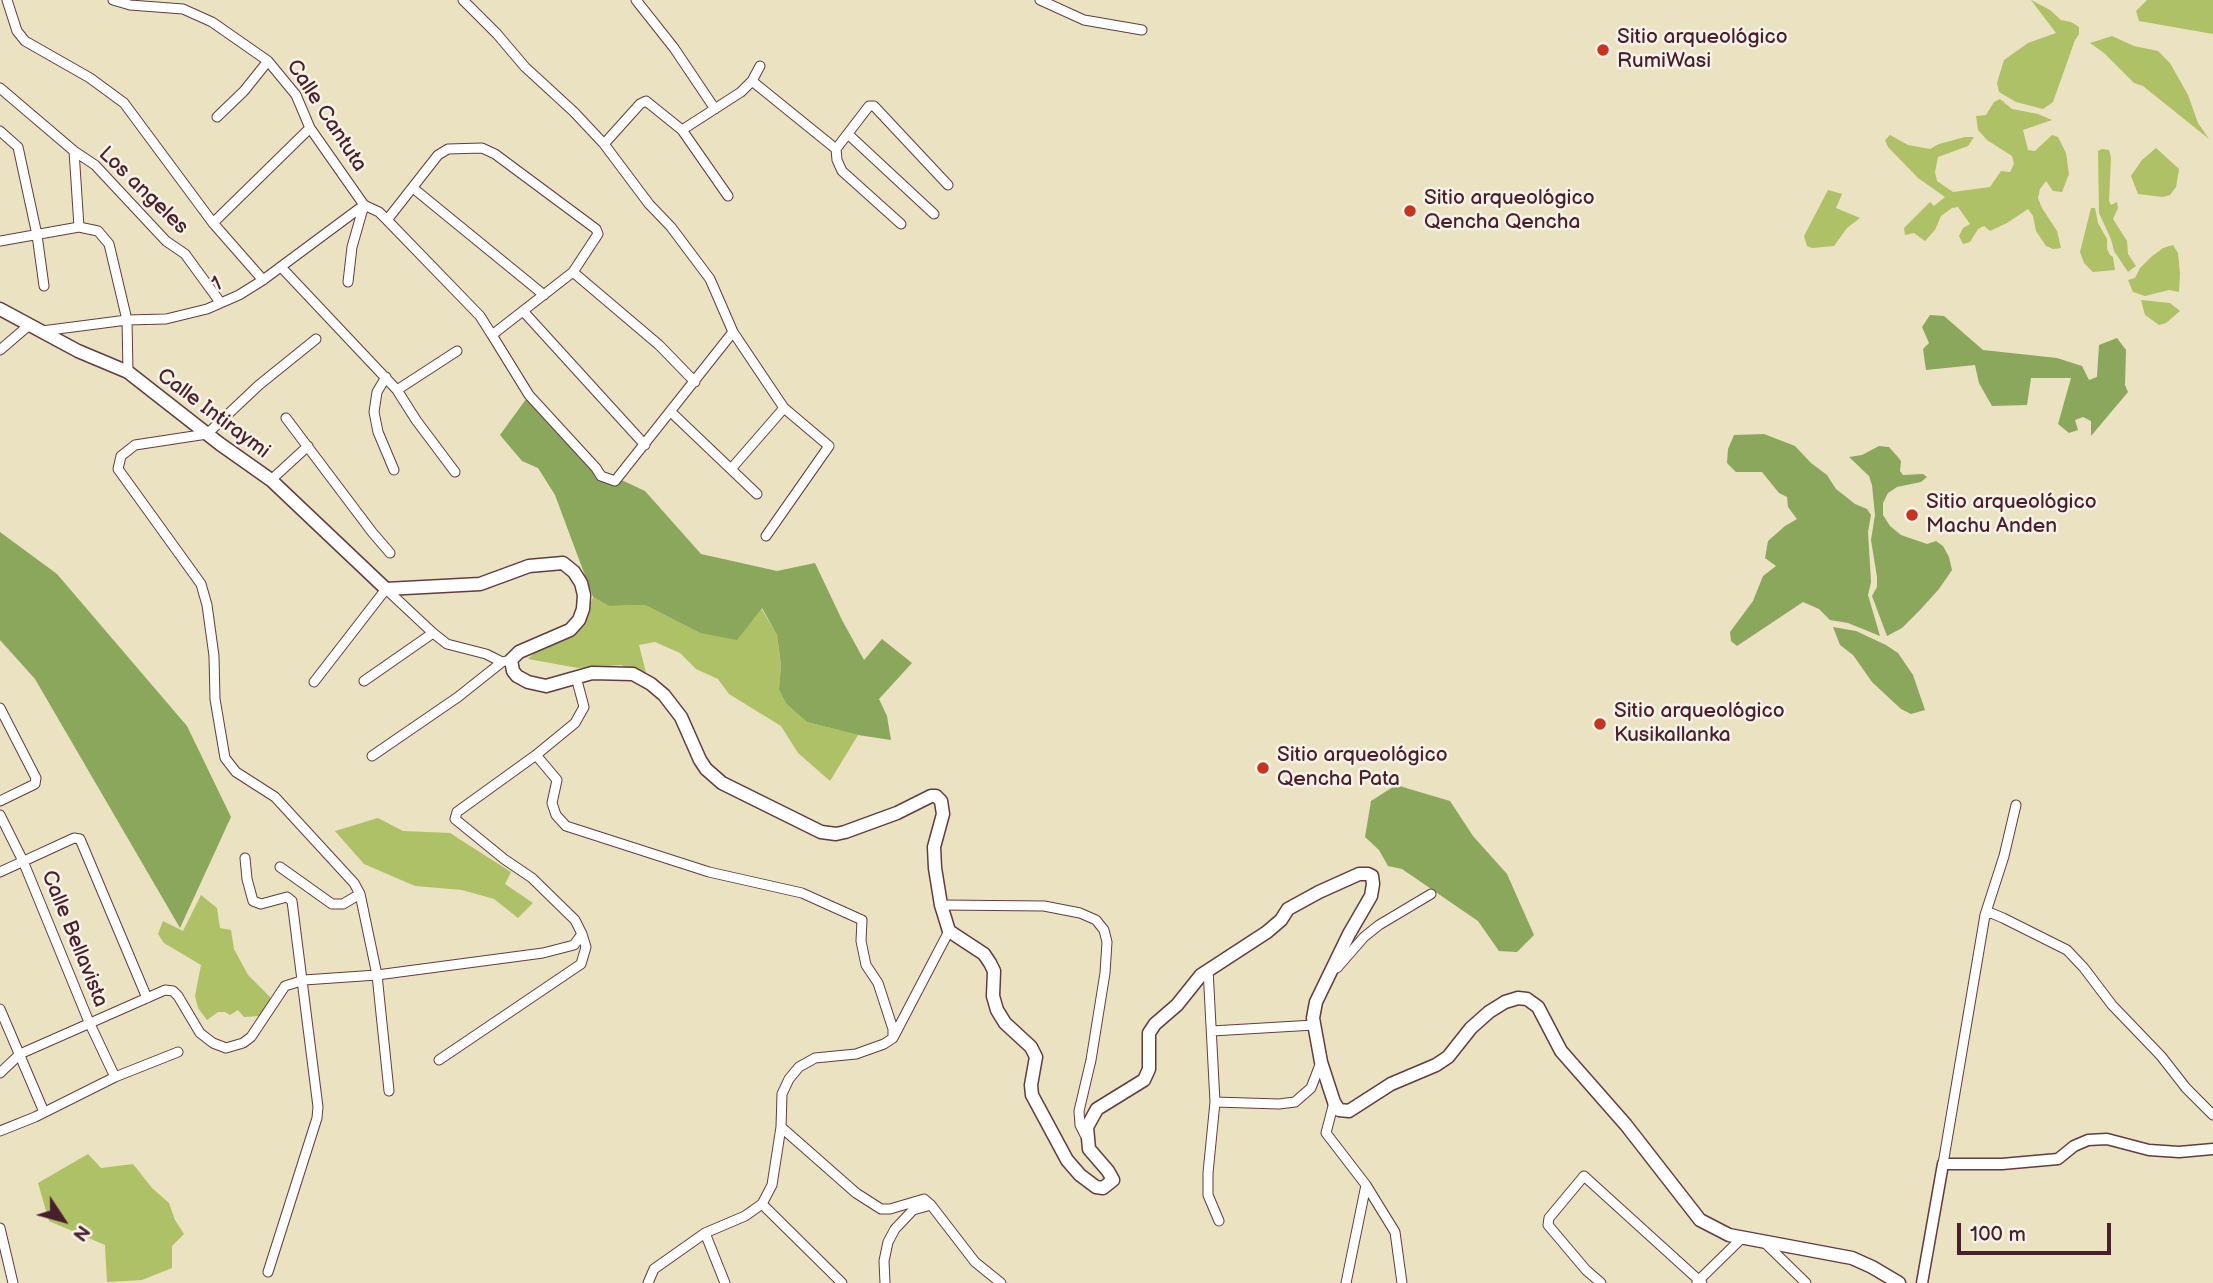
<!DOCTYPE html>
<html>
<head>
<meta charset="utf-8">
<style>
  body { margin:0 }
  #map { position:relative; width:2213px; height:1283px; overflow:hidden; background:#eae2c0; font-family:"Balsamiq Sans",sans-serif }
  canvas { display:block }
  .north { position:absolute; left:28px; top:1185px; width:70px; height:70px; -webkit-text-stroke:5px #f7f3e8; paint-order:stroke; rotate:126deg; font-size:19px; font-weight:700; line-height:28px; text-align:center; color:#4a1f2b }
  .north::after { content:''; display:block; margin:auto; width:24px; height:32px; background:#4a1f2b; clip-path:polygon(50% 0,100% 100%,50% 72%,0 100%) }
  .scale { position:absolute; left:1957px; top:1223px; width:154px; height:32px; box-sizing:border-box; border:4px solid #4a1f2b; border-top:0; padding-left:9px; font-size:21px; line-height:24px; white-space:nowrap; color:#4a1f2b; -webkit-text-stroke:5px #f7f3e8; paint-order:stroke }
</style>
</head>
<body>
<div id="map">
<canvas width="2213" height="1283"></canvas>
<div class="north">N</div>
<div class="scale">100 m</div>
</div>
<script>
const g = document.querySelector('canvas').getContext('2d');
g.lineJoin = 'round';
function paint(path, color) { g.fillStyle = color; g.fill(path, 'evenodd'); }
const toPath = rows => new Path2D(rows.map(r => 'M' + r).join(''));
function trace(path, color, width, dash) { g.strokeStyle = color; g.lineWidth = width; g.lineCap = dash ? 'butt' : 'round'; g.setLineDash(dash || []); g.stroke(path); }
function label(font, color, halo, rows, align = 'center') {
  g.font = font + ' "Balsamiq Sans",sans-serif'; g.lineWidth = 5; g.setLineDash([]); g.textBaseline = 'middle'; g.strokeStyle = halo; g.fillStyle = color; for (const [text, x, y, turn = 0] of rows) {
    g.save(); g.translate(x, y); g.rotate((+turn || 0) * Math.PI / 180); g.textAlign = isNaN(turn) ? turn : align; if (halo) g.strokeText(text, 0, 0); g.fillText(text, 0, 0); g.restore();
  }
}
paint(toPath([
  [2031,0,2050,10,2061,20,2071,22,2079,27,2079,34,2075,40,2053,102,2043,109,2016,102,1999,92,1997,83,2004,60,2028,43,2056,33],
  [2147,0,2213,0,2213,34,2139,21,2136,11],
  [2112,36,2134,46,2158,51,2170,63,2188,95,2198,123,2209,139,2143,86,2134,83,2104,53,2090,43],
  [2000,99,2012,109,2038,114,2052,120,2023,130,2028,150,2035,151,2052,135,2058,137,2066,153,2069,174,2062,192,2053,191,2046,181,2040,189,2038,198,2042,208,2057,231,2061,248,2053,249,2046,246,2036,231,2033,216,2028,209,2007,223,1990,231,1984,226,1978,229,1970,242,1963,244,1959,236,1963,228,1970,224,1958,207,1952,208,1941,216,1935,230,1925,241,1914,233,1905,235,1904,228,1930,202,1934,206,1945,197,1918,178,1888,147,1885,140,1890,135,1908,145,1930,149,1939,144,1965,137,1974,137,1968,146,1938,157,1935,172,1937,181,1953,192,1990,187,2001,171,2010,172,2014,164,2012,156,1987,140,1978,130,1976,116,1986,115,1994,102],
  [2156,148,2179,169,2176,187,2170,195,2163,197,2138,194,2131,176,2142,160],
  [2102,149,2109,150,2111,158,2109,201,2111,205,2117,202,2118,208,2113,219,2127,241,2128,254,2136,266,2128,272,2114,251,2111,239,2099,213,2098,151],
  [1828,190,1842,194,1836,208,1860,218,1847,228,1834,246,1812,248,1807,246,1804,236],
  [2091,208,2095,208,2098,223,2107,239,2107,249,2110,255,2113,257,2115,270,2093,272,2084,263,2080,252],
  [2173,245,2178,253,2180,274,2179,292,2169,290,2145,296,2133,292,2128,280,2135,278,2140,268,2151,257,2163,248],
  [2141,300,2170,303,2180,311,2166,323,2159,325,2145,315],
  [593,597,609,606,645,605,700,633,761,608,777,635,781,665,779,689,807,722,858,735,830,781,798,753,781,726,729,694,718,679,696,669,680,653,655,642,639,645,647,677,621,665,578,668,528,659,538,649,570,637,580,629],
  [378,818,403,831,450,833,511,872,505,884,533,903,518,918,494,899,462,890,415,886,364,864,335,831],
  [201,895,217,908,220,928,231,930,234,949,248,975,270,997,271,1003,260,1016,244,1017,238,1010,230,1015,225,1012,218,1012,207,1020,198,1008,195,996,201,965,164,943,158,934,163,921,183,931],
  [88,1154,101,1168,133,1164,152,1188,169,1203,175,1220,184,1234,172,1246,172,1268,142,1280,107,1282,105,1245,49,1221,38,1183]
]), '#aec166');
paint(toPath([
  [1930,315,1944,316,1983,350,2057,358,2082,366,2089,380,2097,377,2099,345,2117,338,2126,350,2125,385,2128,392,2091,436,2091,421,2083,417,2075,420,2078,430,2069,433,2058,424,2071,378,2031,378,2027,405,1992,406,1979,383,1975,365,1926,370,1923,349,1929,343,1922,327],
  [529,395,596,468,645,491,701,554,777,571,815,563,842,620,864,660,882,639,912,663,879,699,887,716,891,740,858,735,807,722,786,703,779,689,781,665,777,635,762,608,737,640,700,633,645,605,609,606,593,597,555,495,538,468,522,461,500,435],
  [1764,434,1795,446,1811,463,1827,475,1836,489,1855,504,1867,509,1871,515,1868,532,1871,582,1868,595,1880,636,1848,623,1830,620,1819,609,1803,602,1737,646,1731,641,1730,632,1753,601,1763,576,1776,566,1765,558,1768,541,1785,526,1797,519,1788,507,1787,497,1779,493,1762,472,1736,472,1727,463,1728,449,1734,435],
  [1879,446,1889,447,1897,456,1901,461,1900,471,1903,475,1923,474,1927,477,1921,482,1897,487,1888,493,1883,503,1883,515,1890,526,1901,535,1927,544,1936,541,1943,546,1949,557,1952,570,1939,589,1920,610,1902,628,1887,636,1872,596,1877,587,1877,577,1871,540,1875,515,1872,485,1869,476,1849,457,1862,455],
  [0,532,57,574,187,726,231,817,180,928,35,679,0,640],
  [1833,627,1856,631,1886,645,1898,653,1913,675,1925,710,1911,714,1901,709,1872,682,1853,655,1840,645],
  [1396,785,1450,801,1473,836,1507,874,1534,935,1517,952,1499,951,1478,921,1402,869,1388,866,1379,850,1365,837,1371,801]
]), '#8aa75b');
const minor = toPath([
  [7,0,17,31,25,41,90,78,124,103,213,223,263,280],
  [113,0,130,5,183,9,212,22,268,61,296,95,310,128,364,205,379,212,387,220,480,316,492,335,573,272,598,234,596,229,495,154,482,148,448,149,438,155,387,220],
  [463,0,497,34,525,67,574,112,604,144,649,204,671,227,710,279,733,332,784,408,829,446,766,536],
  [636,0,674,48,715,109],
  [1040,0,1084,20,1142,30],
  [752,81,836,149,869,106,874,106,948,185],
  [0,88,74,151,95,165,166,241,185,254,220,302],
  [217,117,244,91,268,61],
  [682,130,728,196],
  [0,131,18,147,37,235,44,286],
  [849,135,934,214],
  [604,144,640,104,646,101,682,130,741,92,752,81,760,66],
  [836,149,837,160,842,171,901,224],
  [74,151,79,227],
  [413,188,544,295],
  [213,223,310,128],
  [0,241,79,227,98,231,109,244,127,320,128,372],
  [281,267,397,390,416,420,455,472],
  [573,272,659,345,695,382],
  [348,282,352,247,364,205],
  [523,311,645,445],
  [42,331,127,320,166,319,207,309,239,295,263,280,364,205],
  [492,335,529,395,596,468,601,476,615,481,733,332],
  [316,339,259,385,207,434,135,445,121,456,118,469,201,584,207,605,214,656,215,699,225,758,236,772,275,797,354,883,360,894],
  [0,350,28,326],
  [386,377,377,392,374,412,378,432,394,470],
  [397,390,457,351],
  [671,412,757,494],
  [286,418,372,532,390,553],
  [731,469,784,408],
  [271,480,308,446],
  [364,681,433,633],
  [314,682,386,589,433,633,447,644,486,654,502,662],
  [0,708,36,778,35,784,0,801],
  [536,755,557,780,552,803,556,815,566,826,709,872,802,893,862,920,861,941,866,965,878,983,893,1029,893,1038],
  [372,756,458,697,502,662,506,661],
  [0,815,23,861,89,1022,115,1077],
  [245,858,247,879,253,901,261,904,287,897,292,901,318,1107,317,1118,268,1272],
  [280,867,332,904,343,904,360,894,377,975,389,1091],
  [0,872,74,838,80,839,147,998],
  [941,905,1044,906,1080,913,1096,920,1104,930,1107,942,1105,973,1091,1060,1079,1111,1080,1125,1085,1135],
  [1985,915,1991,913,2003,918,2067,950,2084,968,2112,1005,2161,1056,2186,1088,2213,1115],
  [1337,968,1364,937,1379,925,1431,894],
  [1208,969,1215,1102,1208,1173,1208,1195,1219,1221],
  [0,1009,44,1112],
  [1212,1031,1314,1025],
  [439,1060,581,964,586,947,582,934],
  [0,1073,20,1054,165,990,173,991,178,996,200,1033,213,1043,226,1048,243,1043,251,1037,285,986,304,980,377,975,543,953,574,945,582,934,575,920,532,878,504,859,455,819,457,812,536,755,575,723,584,707,576,677],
  [1215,1102,1279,1104,1295,1102,1311,1088,1321,1062],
  [1334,1102,1326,1133,1366,1185,1395,1232,1402,1283],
  [781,1127,856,1193,881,1209,890,1209,924,1199,931,1205],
  [0,1131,35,1117,115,1077,178,1052],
  [1943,1164,1985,915,2004,856,2016,805],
  [762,1204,842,1283],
  [0,1228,13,1283],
  [705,1233,725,1283],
  [1763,1241,1806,1283],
  [1697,1282,1743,1237],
  [648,1283,654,1269,705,1233,745,1216,762,1204,772,1185,781,1127,782,1094,789,1079,799,1067,815,1058,856,1054,884,1044,893,1038,949,931],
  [885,1283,884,1261,888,1242,895,1229,913,1210,931,1205,975,1262,1001,1283],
  [1346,1283,1366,1185],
  [1601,1283,1586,1270,1548,1225,1549,1218,1584,1176,1702,1283]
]);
const tertiary = toPath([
  [1922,1283,1943,1164,2002,1164,2058,1159,2074,1146,2088,1140,2107,1139,2149,1150,2179,1152,2213,1149]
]);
const secondary = toPath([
  [0,309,78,351,128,372,220,444,271,480,386,589,480,584,529,566,563,563,574,572,581,583,584,595,583,609,579,620,570,630,519,652,511,660,513,671,517,676,528,682,546,686,592,673,633,674,651,684,664,695,681,717,700,760,706,769,722,783,821,832,836,834,845,832,897,813,931,796,936,796,941,801,943,814,934,847,935,868,941,905,949,931,984,954,990,963,994,971,993,996,997,1010,1005,1023,1031,1047,1036,1057,1031,1085,1032,1095,1067,1160,1080,1175,1096,1187,1103,1188,1113,1180,1108,1171,1089,1149,1087,1127,1097,1109,1144,1080,1149,1069,1149,1033,1155,1024,1177,1005,1201,975,1267,932,1281,920,1288,909,1319,892,1359,874,1368,874,1372,876,1373,884,1371,896,1349,934,1316,1002,1313,1018,1321,1062,1334,1102,1339,1110,1349,1111,1391,1084,1436,1065,1448,1057,1471,1028,1489,1012,1505,1002,1518,998,1527,999,1538,1007,1561,1051,1626,1125,1700,1220,1729,1235,1852,1258,1872,1267,1899,1283]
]);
trace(minor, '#623c41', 11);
trace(tertiary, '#623c41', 13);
trace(secondary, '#623c41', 15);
trace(minor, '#fff', 9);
trace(tertiary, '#fff', 10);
trace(secondary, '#fff', 12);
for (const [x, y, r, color] of [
  [1603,50,7,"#c8321e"],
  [1410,211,7,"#c8321e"],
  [1912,515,7,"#c8321e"],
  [1600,724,7,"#c8321e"],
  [1263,768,7,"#c8321e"]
]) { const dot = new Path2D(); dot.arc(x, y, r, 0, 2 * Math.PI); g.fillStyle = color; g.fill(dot); trace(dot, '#f7f3e8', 2.5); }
label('21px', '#4a1f2b', '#f7f3e8', [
  ["Sitio arqueológico",1617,38],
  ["RumiWasi",1617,62],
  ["Sitio arqueológico",1424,199],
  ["Qencha Qencha",1424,223],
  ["Sitio arqueológico",1926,503],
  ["Machu Anden",1926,527],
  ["Sitio arqueológico",1614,712],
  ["Kusikallanka",1614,736],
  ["Sitio arqueológico",1277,756],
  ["Qencha Pata",1277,780]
], 'left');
label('21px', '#4a1f2b', '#f7f3e8', [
  ["Calle Cantuta",326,116,57],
  ["Los angeles",143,191,44],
  ["1",217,285,-23],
  ["Calle Intiraymi",213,414,37],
  ["Calle Bellavista",74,939,68]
]);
</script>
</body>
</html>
